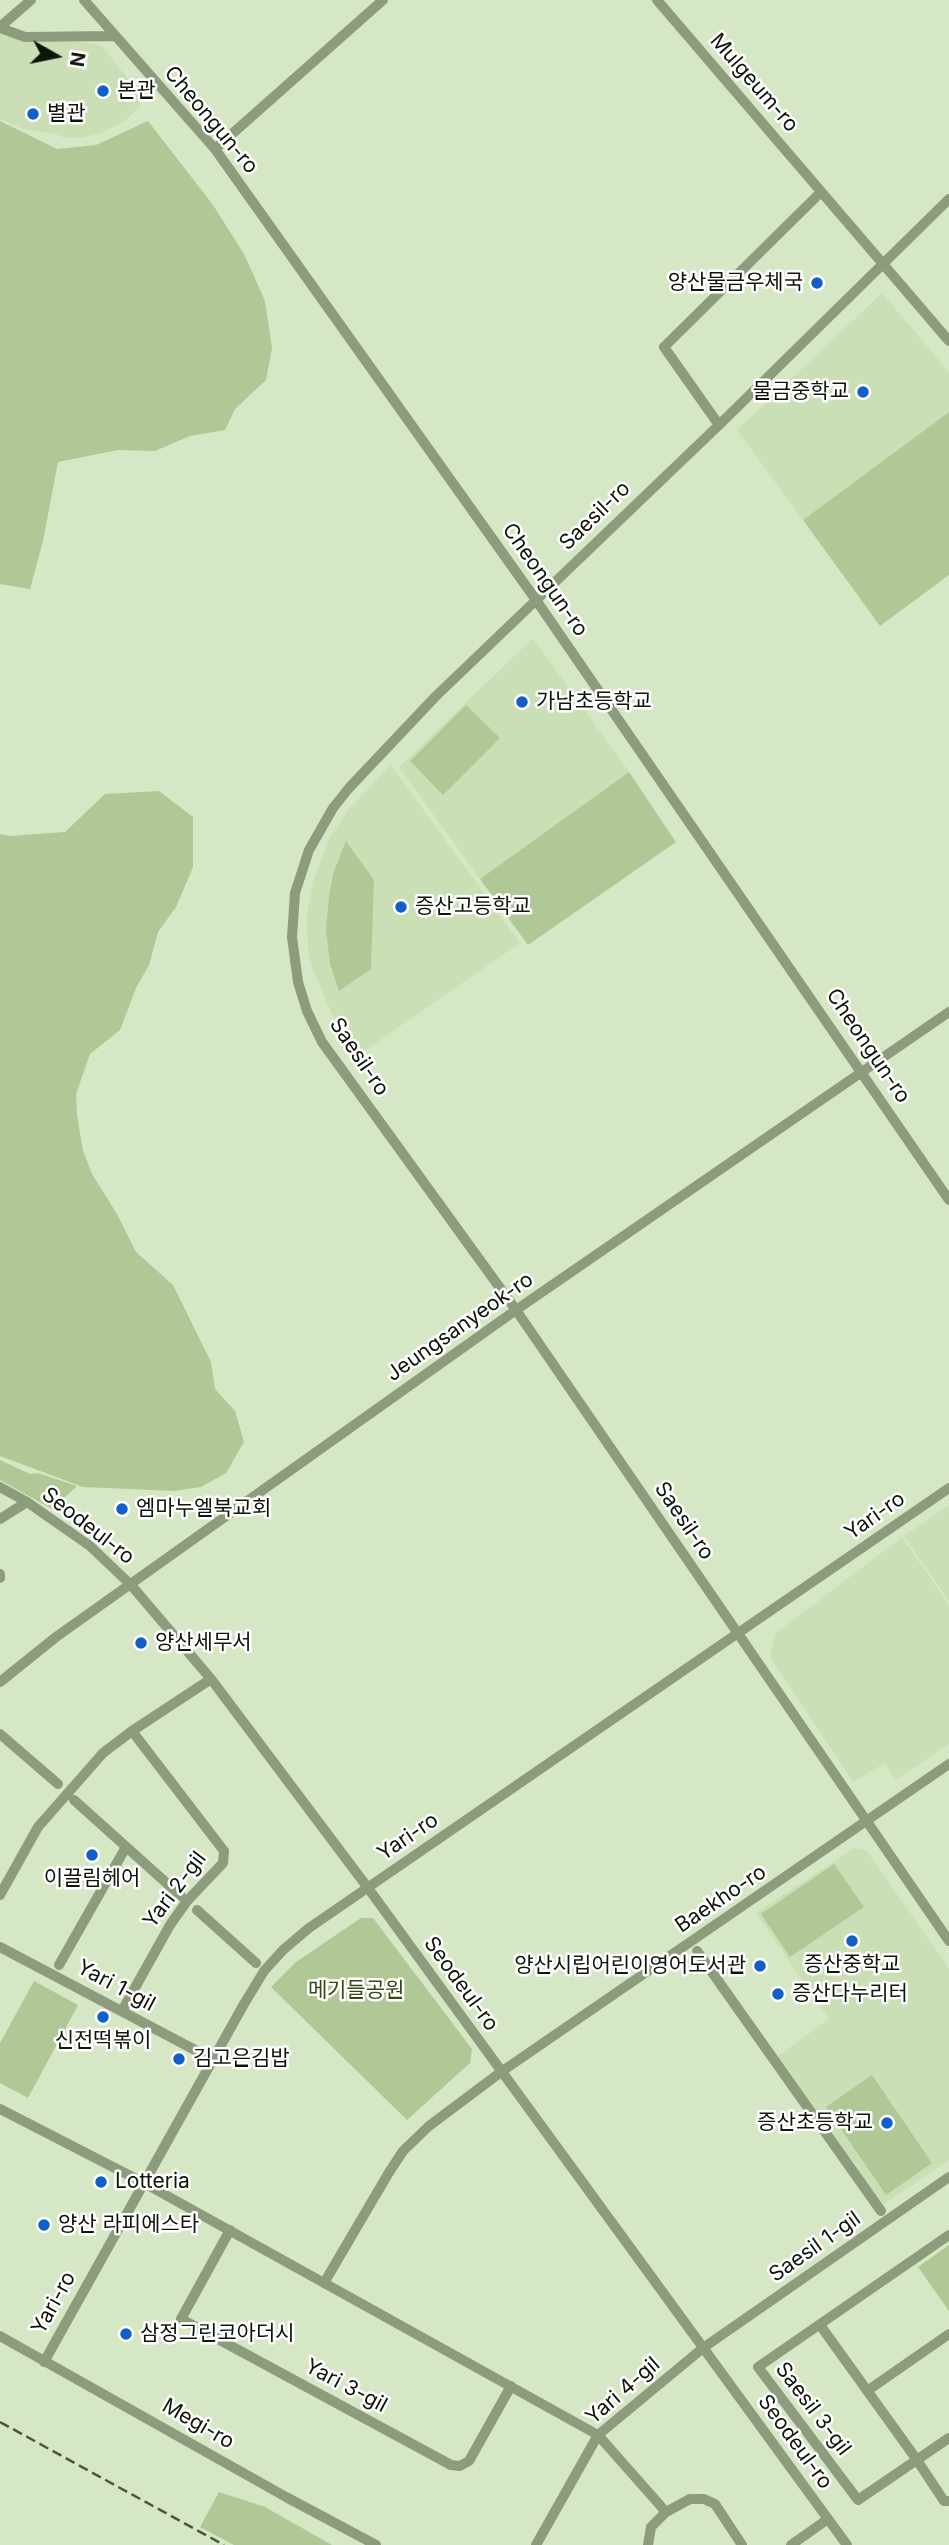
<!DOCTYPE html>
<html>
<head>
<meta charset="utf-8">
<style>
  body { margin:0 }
  #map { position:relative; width:949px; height:2545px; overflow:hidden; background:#d6e7c5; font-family:Inter,sans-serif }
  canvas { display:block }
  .north { position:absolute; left:21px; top:21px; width:70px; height:70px; -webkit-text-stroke:5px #fff; paint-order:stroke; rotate:99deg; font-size:19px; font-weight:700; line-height:28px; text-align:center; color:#0f1509 }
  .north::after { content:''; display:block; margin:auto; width:24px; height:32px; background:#0f1509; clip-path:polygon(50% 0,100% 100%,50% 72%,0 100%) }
</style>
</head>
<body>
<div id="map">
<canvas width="949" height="2545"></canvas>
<div class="north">N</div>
</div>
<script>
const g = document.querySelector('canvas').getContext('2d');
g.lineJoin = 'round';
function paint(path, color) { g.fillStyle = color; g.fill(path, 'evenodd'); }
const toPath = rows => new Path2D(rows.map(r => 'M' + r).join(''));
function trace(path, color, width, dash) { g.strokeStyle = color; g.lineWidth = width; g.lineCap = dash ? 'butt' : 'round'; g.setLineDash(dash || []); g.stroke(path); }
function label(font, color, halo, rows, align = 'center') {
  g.font = font + ' Inter,"Noto Sans KR",sans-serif'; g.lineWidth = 5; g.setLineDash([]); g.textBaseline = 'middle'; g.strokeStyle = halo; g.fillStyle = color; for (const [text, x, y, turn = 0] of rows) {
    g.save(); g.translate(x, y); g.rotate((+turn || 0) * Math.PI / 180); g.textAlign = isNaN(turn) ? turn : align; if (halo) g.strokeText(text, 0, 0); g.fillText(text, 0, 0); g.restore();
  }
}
paint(toPath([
  [0,33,25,42,82,42,102,46,136,89,141,105,125,121,101,133,81,138,64,138,59,135,23,129,0,119],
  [882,293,949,372,949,412,803,520,737,430],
  [533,638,629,772,480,879,399,767],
  [391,765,520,943,357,1056,331,1012,313,970,308,951,307,913,314,879,329,839,348,810],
  [949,1505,949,1601,904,1536],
  [902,1537,949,1605,949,1744,896,1780,885,1763,853,1782,770,1657,776,1633],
  [854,1848,866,1850,949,1968,949,2160,883,2205,778,2056,829,2019,756,1913]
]), '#cbdfb6');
paint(toPath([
  [0,121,57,149,96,145,148,121,213,205,244,254,265,301,272,348,266,380,235,409,225,430,190,436,155,451,118,450,58,462,43,541,30,589,0,584],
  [949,412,949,575,880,626,803,520],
  [466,705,500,738,443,795,410,761],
  [629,772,676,842,528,945,480,879],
  [159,791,193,817,193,867,176,907,158,932,149,965,136,988,120,1030,90,1054,76,1094,77,1115,83,1151,92,1174,117,1214,136,1252,173,1285,211,1362,215,1389,235,1411,244,1442,226,1473,201,1487,174,1491,83,1487,0,1456,0,834,9,836,65,832,105,794],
  [346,841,374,880,371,969,339,991,330,964,326,930,329,895,334,871],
  [0,1460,30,1474,38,1473,77,1486,52,1509,0,1480],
  [834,1864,864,1907,790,1957,761,1914],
  [361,1918,373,1918,472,2049,470,2063,407,2120,271,1987,296,1962],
  [34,1981,78,2005,28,2098,0,2083,0,2043],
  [872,2075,932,2163,886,2195,826,2107],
  [949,2245,949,2311,918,2267],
  [219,2492,265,2507,332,2545,234,2545,200,2527]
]), '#afc895');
trace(toPath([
  [84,0,215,149,536,600,949,1200],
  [657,0,949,341],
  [0,27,31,0],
  [0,28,25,37,114,36],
  [215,149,383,0],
  [949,199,719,425,436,696,349,788,333,808,309,850,295,893,292,937,298,982,307,1011,322,1042,516,1310,949,1941],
  [719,425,664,347,821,192],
  [0,1487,27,1502,90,1546,131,1585,211,1679,368,1888,847,2545],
  [0,1519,27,1502],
  [0,1574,0,1578],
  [0,1682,56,1637,516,1310,949,1012],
  [0,1734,58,1784],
  [74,1800,181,1896],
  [0,1895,38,1827,103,1753,132,1731,211,1679],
  [197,1910,256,1963],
  [0,1947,214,2060],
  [697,1951,881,2211],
  [59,1965,126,1847],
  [122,2011,170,1925,187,1901,223,1863,224,1851,132,1731],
  [0,2109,144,2183,598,2435,666,2512,651,2527,648,2545],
  [230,2230,181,2319,451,2465,460,2466,469,2461,511,2386],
  [949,2235,758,2367,858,2500,949,2438],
  [324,2283,388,2174,403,2151,429,2126,501,2072,949,1764],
  [820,2325,917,2460,944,2501,949,2501],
  [0,2336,286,2497,376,2545],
  [44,2362,244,2004,264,1971,283,1950,309,1928,949,1488],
  [867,2391,949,2334],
  [666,2512,690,2499,704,2499,715,2504,742,2545],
  [536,2545,598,2435,703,2348,949,2177],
  [791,2545,828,2519]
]), '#8c9c7c', 10);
trace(toPath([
  [0,2422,224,2545]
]), '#4c5643', 2.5, [10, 5]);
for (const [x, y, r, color] of [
  [103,91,7,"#135fc9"],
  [33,114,7,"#135fc9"],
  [817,283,7,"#135fc9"],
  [863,392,7,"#135fc9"],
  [522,702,7,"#135fc9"],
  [401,907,7,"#135fc9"],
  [122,1509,7,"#135fc9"],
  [141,1643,7,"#135fc9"],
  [92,1855,7,"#135fc9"],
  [852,1941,7,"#135fc9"],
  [760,1966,7,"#135fc9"],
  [778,1994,7,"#135fc9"],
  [103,2017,7,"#135fc9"],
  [179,2059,7,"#135fc9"],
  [887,2123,7,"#135fc9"],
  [101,2182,7,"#135fc9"],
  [44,2225,7,"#135fc9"],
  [126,2334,7,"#135fc9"]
]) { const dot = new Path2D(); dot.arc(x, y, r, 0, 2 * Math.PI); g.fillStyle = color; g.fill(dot); trace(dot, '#fff', 2.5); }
label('21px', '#0f1509', '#fff', [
  ["Mulgeum-ro",754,83,49],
  ["Cheongun-ro",211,120,50],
  ["Saesil-ro",595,516,-44],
  ["Cheongun-ro",545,580,55],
  ["Cheongun-ro",868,1046,56],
  ["Saesil-ro",359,1057,56],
  ["Jeungsanyeok-ro",460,1327,-35],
  ["Yari-ro",875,1516,-35],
  ["Saesil-ro",684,1521,56],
  ["Seodeul-ro",88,1526,38],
  ["Yari-ro",408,1837,-34],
  ["Yari 2-gil",175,1890,-53],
  ["Baekho-ro",721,1899,-34],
  ["Seodeul-ro",461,1984,54],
  ["Yari 1-gil",116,1986,28],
  ["Saesil 1-gil",815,2247,-35],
  ["Yari-ro",54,2303,-61],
  ["Yari 3-gil",346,2386,28],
  ["Yari 4-gil",623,2391,-41],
  ["Saesil 3-gil",813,2409,53],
  ["Megi-ro",198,2424,30],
  ["Seodeul-ro",795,2442,54]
]);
label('21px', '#0f1509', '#fff', [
  ["본관",117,91],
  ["별관",47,114],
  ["양산물금우체국",803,283,"right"],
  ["물금중학교",849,392,"right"],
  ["가남초등학교",536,702],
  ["증산고등학교",415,907],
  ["엠마누엘북교회",136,1509],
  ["양산세무서",155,1643],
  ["이끌림헤어",92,1879,"center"],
  ["증산중학교",852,1965,"center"],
  ["양산시립어린이영어도서관",746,1966,"right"],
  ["증산다누리터",792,1994],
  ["신전떡볶이",103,2041,"center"],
  ["김고은김밥",193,2059],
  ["증산초등학교",873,2123,"right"],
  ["Lotteria",115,2182],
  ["양산 라피에스타",58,2225],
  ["삼정그린코아더시",140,2334]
], 'left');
label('21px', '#324912', '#fff', [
  ["메기들공원",356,1991]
]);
</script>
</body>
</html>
